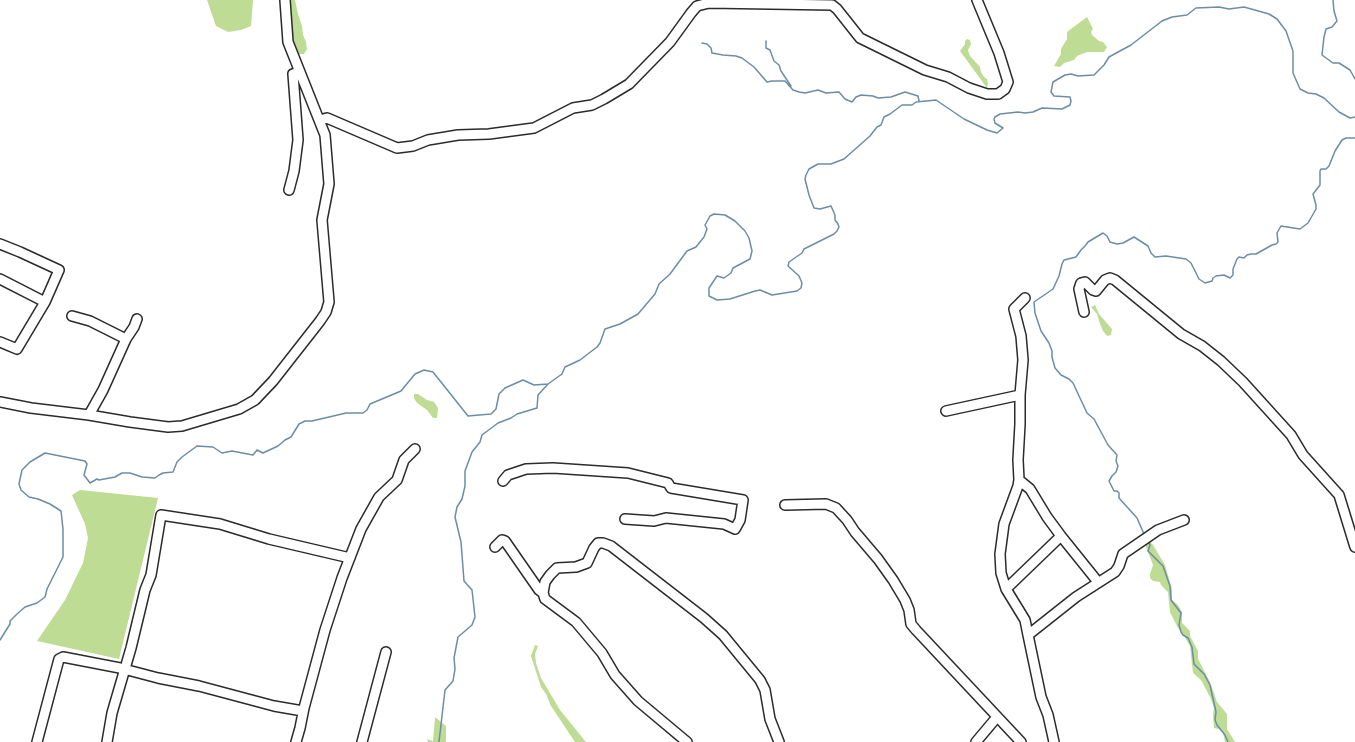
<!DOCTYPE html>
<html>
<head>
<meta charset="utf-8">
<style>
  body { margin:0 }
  canvas { display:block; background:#fff }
</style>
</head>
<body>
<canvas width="1355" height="742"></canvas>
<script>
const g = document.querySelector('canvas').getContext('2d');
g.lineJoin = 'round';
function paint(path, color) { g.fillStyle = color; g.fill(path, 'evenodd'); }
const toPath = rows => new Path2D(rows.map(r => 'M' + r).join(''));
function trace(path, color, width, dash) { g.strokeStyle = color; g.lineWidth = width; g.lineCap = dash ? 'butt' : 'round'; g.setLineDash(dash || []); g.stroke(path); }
paint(toPath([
  [207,0,253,0,251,26,241,30,228,32,216,26],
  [288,0,295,0,298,14,302,26,303,35,306,42,307,49,304,54,297,54,291,45],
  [1087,17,1093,29,1091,32,1092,35,1099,41,1103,42,1107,47,1104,52,1087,52,1077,56,1074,60,1064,63,1060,67,1054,66,1061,54,1061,49,1067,39,1067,32],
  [967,39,970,40,971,44,968,50,970,56,980,67,981,72,984,77,987,79,988,83,987,88,960,51,965,44,965,41],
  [1095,305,1099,314,1112,329,1111,335,1107,336,1103,331,1099,321,1097,314,1091,307],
  [414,394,418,394,427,400,434,402,438,408,437,418,433,418,427,410,417,403,414,398],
  [80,490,158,498,119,659,37,641,65,600,83,563,88,538,85,524,72,495],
  [1149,540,1153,545,1165,565,1172,589,1172,600,1178,605,1182,612,1182,623,1190,631,1190,636,1198,651,1198,659,1210,682,1217,702,1227,714,1227,729,1235,742,1225,742,1223,733,1219,729,1214,728,1213,715,1214,708,1211,699,1201,680,1193,673,1190,646,1183,634,1178,628,1170,612,1168,592,1161,585,1160,582,1153,581,1150,578,1150,574,1153,565,1145,544],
  [535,645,538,646,535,654,536,663,541,678,560,710,586,742,575,742,551,706,546,694,541,687,531,656],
  [435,717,446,726,446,742,428,742,427,739,433,741]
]), '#bedc94');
trace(toPath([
  [1333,0,1334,11,1337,21,1332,27,1326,29,1324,37,1322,55,1333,63,1339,63,1350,70,1355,79],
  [766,41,766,48,770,50,774,61,779,65,781,71,791,86],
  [702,43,707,44,711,48,712,53,723,55,736,56,742,58,754,67,767,82,772,81,785,81,793,90,799,92,805,93,818,90,826,93,839,92,845,99,852,102,856,97,861,95,873,96,878,98,891,97,905,92,918,96,919,101],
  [1144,534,1137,518,1119,498,1119,493,1117,491,1114,491,1109,481,1112,476,1116,472,1118,466,1116,461,1117,455,1108,445,1094,419,1087,413,1073,383,1069,379,1061,375,1055,368,1052,357,1052,351,1049,343,1041,331,1035,313,1034,302,1053,289,1059,276,1062,264,1064,260,1076,257,1081,250,1085,246,1088,242,1103,233,1107,236,1110,242,1117,244,1123,243,1134,237,1148,246,1151,253,1155,257,1166,256,1186,259,1191,263,1199,279,1205,283,1212,281,1213,278,1216,276,1224,275,1230,278,1233,275,1233,269,1237,259,1239,257,1244,258,1247,255,1251,254,1256,254,1272,245,1276,244,1278,242,1277,233,1281,226,1300,229,1308,223,1316,209,1316,205,1313,194,1320,185,1320,171,1321,169,1326,169,1329,166,1335,151,1342,140,1346,138,1355,138],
  [1148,541,1150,545,1148,551,1163,566,1170,586,1171,600,1181,613,1179,625,1181,632,1183,635,1188,638,1192,647,1194,664,1204,674,1210,685,1216,712,1215,720,1217,725,1225,735,1228,742],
  [0,640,10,624,10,621,17,614,25,607,37,603,45,597,47,589,63,557,63,529,61,511,50,504,38,499,29,497,21,490,19,484,22,470,30,462,45,453,85,461,87,464,84,475,90,483,97,479,99,480,115,477,122,473,130,473,142,477,155,478,159,475,163,473,173,472,177,462,182,457,197,446,213,447,222,453,232,451,253,455,257,450,263,453,278,446,285,440,291,437,299,424,305,421,312,421,346,413,363,413,367,410,370,404,401,391,415,374,424,370,433,372,468,416,491,414,496,409,499,394,505,388,523,380,534,385,548,384],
  [439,742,445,690,453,681,455,669,454,658,458,637,472,625,475,617,472,590,464,581,461,542,455,517,457,507,462,499,465,486,465,471,472,452,480,442,482,435,498,423,511,418,517,414,537,408,538,395,548,384,562,374,565,367,580,360,597,347,600,343,605,329,620,324,638,314,655,294,659,284,670,274,687,251,696,247,704,237,707,229,705,225,710,216,714,214,725,215,735,221,745,231,749,238,752,251,750,259,733,268,731,273,724,278,717,276,709,288,709,296,717,300,730,299,755,291,760,290,772,295,797,291,801,288,802,283,799,276,788,266,789,262,802,253,804,249,834,234,837,231,839,227,838,224,835,220,835,215,831,206,820,209,814,208,809,195,805,179,806,175,809,169,818,164,831,164,844,159,870,136,877,127,881,125,884,117,890,114,902,105,912,105,916,102,936,100,964,119,987,130,997,133,1003,128,995,123,994,119,995,117,1000,114,1018,112,1025,113,1033,112,1042,108,1062,109,1070,105,1071,101,1070,97,1054,96,1051,92,1053,82,1065,75,1071,74,1078,76,1094,75,1104,65,1109,57,1131,45,1162,21,1172,17,1187,15,1196,8,1219,7,1229,9,1244,7,1269,14,1277,19,1286,31,1293,51,1293,73,1300,89,1308,93,1316,94,1324,98,1339,112,1350,118,1355,117]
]), '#6c8da5', 1.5);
const minor = toPath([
  [320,120,327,118,397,148,413,146,428,140,458,135,489,134,534,128,573,108,592,105,604,99,629,84,670,42,691,13,697,6,709,3,832,5,837,9,860,38,925,70,948,77,969,88,987,94,998,94,1005,89,1008,82,999,53,977,0],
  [289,190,294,171,298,140,293,74,299,72],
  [0,244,20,252,59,270,45,302,17,349,0,342],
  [0,279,45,302],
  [1025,298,1014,309,1021,336,1023,360,1020,395,1020,424,1018,460,1019,480,1030,489,1047,517,1061,536,1098,582],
  [1084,312,1079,289,1081,283,1085,282,1093,290,1096,291,1105,280,1110,278,1115,280,1181,334,1202,346,1221,361,1243,382,1291,435,1303,455,1339,495,1355,547],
  [72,316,90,321,126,339],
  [0,402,31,408,89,415,130,422,168,427,182,426,239,409,255,400,273,381,320,321,326,312,329,302,322,220,329,184,325,135,288,42,285,0],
  [946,411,1020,395],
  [89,415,103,390,126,339,134,327,137,319],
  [1019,480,1018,486,1004,524,1000,554,1001,573,1006,589,1025,620,1028,635],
  [503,481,508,475,526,469,553,468,628,473,668,483,671,488,743,500,740,520,735,529,724,524,666,518,654,521,625,519],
  [785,505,826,504,836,508,847,520,855,532,878,559,893,580,905,600,909,610,911,624,916,630,1021,742],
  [495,547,502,540,505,541,539,590,543,593],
  [1006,589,1061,536],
  [37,742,59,659,63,657,120,668,158,678,199,686,274,706,303,711],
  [107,742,112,713,131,648,145,590,151,575,161,515,220,524,269,539,350,558],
  [296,742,300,728,304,708,325,630,342,578,361,529,379,497,397,480,404,460,415,449],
  [362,742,386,652],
  [687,742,638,701,615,675,602,653,576,622,545,599,543,593,545,582,550,575,557,568,576,567,587,563,594,548,598,543,603,543,611,546,704,618,723,635,760,680,765,690,770,719,779,742],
  [976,742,997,717],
  [1054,742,1048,715,1041,697,1028,635,1076,597,1115,572,1119,566,1123,554,1158,530,1184,520]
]);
trace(minor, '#2b2b2b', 12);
trace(minor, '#fff', 9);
</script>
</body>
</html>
